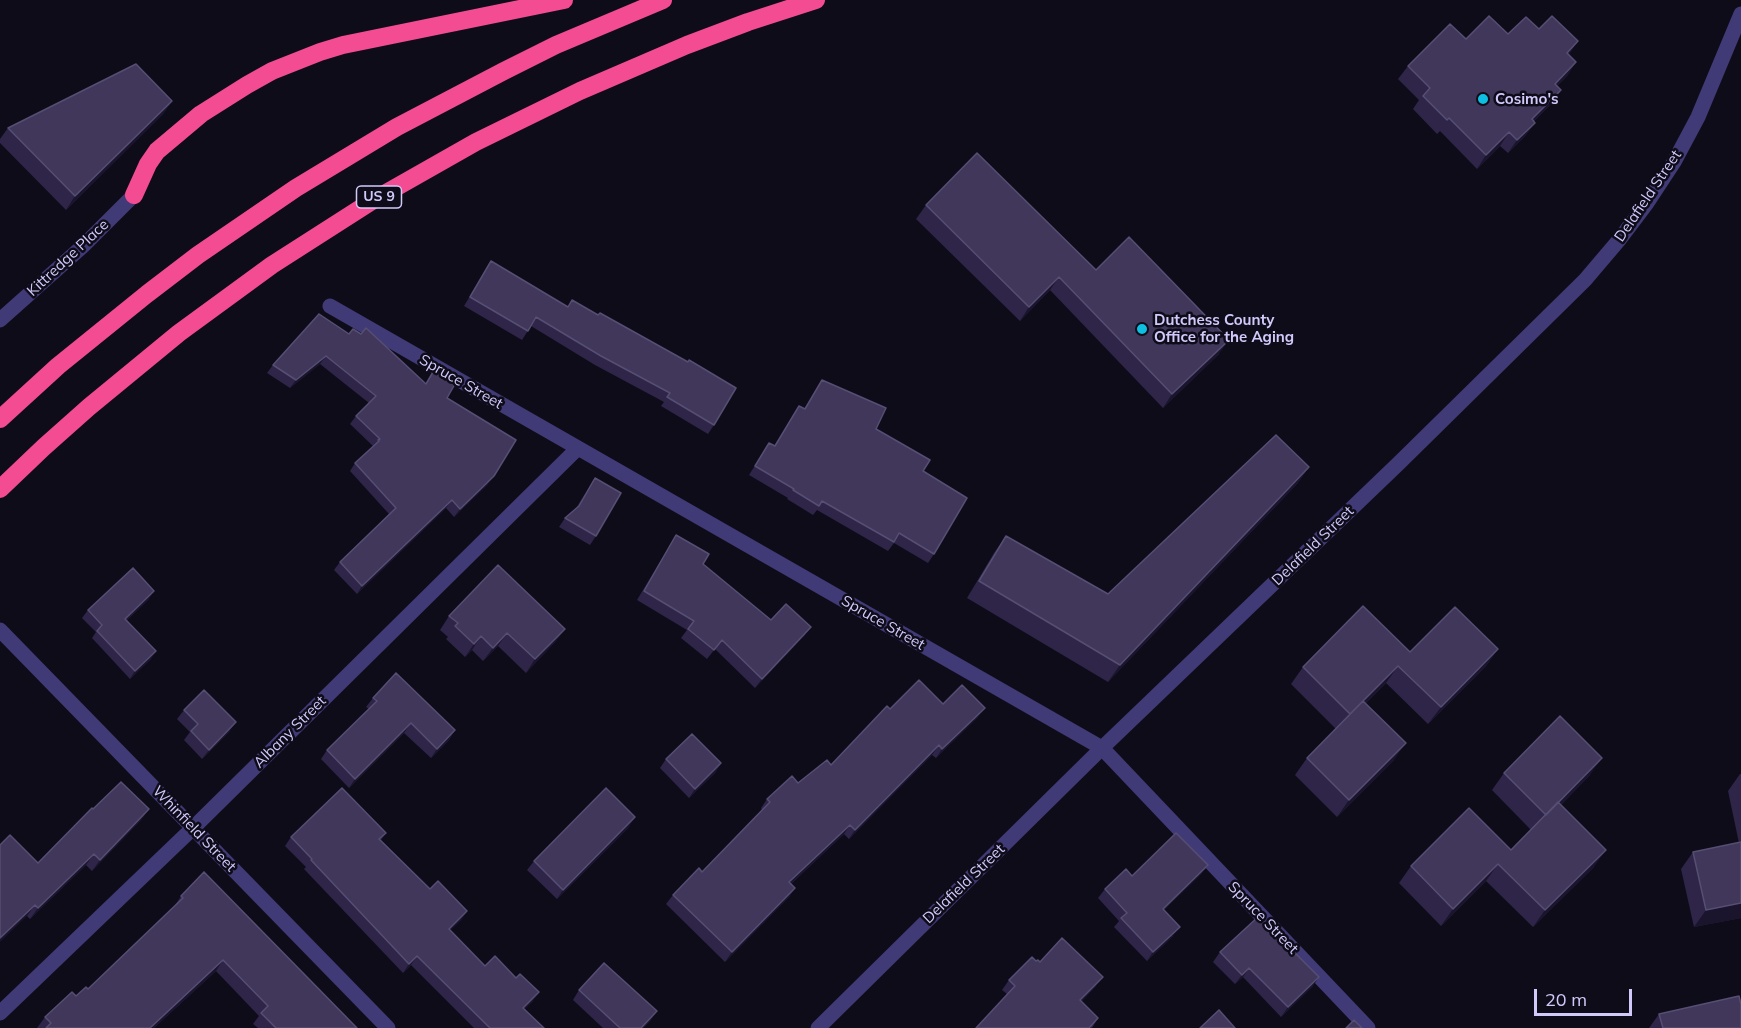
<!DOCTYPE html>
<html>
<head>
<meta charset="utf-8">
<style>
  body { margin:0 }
  #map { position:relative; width:1741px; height:1028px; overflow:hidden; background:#0f0c1a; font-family:Mulish,sans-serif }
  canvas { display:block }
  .scale { position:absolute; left:1534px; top:989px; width:98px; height:27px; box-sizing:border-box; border:3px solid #d2c9fb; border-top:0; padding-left:8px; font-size:18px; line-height:21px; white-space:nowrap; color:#d2c9fb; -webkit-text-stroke:4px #0f0c1a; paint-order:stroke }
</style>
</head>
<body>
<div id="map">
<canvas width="1741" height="1028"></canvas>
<div class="scale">20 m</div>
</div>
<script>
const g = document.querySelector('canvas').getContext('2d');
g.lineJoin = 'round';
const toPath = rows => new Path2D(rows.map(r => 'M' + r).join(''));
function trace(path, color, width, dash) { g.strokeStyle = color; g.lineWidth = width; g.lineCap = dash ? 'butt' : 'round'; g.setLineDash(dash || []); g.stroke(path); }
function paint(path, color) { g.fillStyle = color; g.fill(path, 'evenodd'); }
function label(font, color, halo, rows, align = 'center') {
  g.font = font + ' Mulish,sans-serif'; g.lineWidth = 5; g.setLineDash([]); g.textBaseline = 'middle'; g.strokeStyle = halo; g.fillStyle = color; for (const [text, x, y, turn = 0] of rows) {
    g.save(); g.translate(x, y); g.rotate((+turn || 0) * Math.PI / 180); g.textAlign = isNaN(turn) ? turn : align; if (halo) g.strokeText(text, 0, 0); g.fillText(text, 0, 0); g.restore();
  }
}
trace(toPath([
  [330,306,1102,748,1368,1028],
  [0,320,83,246,134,195],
  [0,630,388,1028],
  [0,1013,193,828,577,449],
  [818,1028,1102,748,1399,463,1585,280,1619,240,1647,203,1674,162,1698,117,1741,14]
]), '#403a76', 15);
trace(toPath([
  [134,195,148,164,157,151,201,114,247,85,272,71,320,52,343,45,564,0],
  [0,419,58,366,147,294,198,255,296,188,397,127,504,71,556,45,663,0],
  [0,489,44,447,89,407,179,333,272,265,372,201,476,142,580,91,687,45,748,22,816,0]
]), '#f34c92', 18);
paint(toPath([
  [1539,29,1576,62,1567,76,1557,86,1561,90,1552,103,1534,121,1535,123,1525,136,1508,153,1500,146,1477,169,1440,131,1437,134,1413,109,1419,100,1398,79,1408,66,1466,39,1508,34],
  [172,101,163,114,66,210,0,143,0,139,8,128],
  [926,205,1096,270,1219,354,1163,408,1050,290,1020,321,916,219],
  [491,261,568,307,572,300,714,425,708,434,661,406,664,402,595,365,531,326,522,340,464,306],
  [319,314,426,384,433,372,488,484,454,517,446,508,357,594,334,570,340,562,389,514,350,471,355,463,374,447,350,424,356,416,369,403,320,364,290,388,267,373,273,365],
  [822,380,923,471,934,554,928,563,894,543,888,551,817,510,813,515,787,499,788,498,749,475,769,443,774,446,799,406,804,409],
  [1309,467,1297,484,1108,682,967,598,994,553,1006,536,1108,594],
  [595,478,596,536,590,545,559,527,565,518,576,508],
  [676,535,703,564,771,620,811,627,804,636,755,688,715,649,707,659,681,638,687,630,637,600],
  [149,599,127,620,151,659,130,679,92,638,96,632,82,618,88,610],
  [449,616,565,629,555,642,526,673,498,646,483,661,472,650,465,657,446,639,448,637,440,630],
  [1498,649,1486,666,1428,724,1386,683,1366,703,1394,760,1337,817,1295,775,1307,758,1336,729,1291,684,1303,667,1410,652],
  [373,698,455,730,449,740,431,758,404,733,349,788,321,759,327,750,369,709,366,707],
  [890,709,978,717,936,758,932,755,849,839,844,834,791,884,795,888,789,897,725,962,666,904,673,895,702,872,762,810,761,808,767,799,831,765],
  [184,710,230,731,202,759,184,740,190,732,177,719],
  [666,759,721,763,715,773,689,798,660,768],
  [1504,773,1590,775,1561,805,1594,867,1533,927,1486,881,1441,926,1399,883,1411,866,1511,850,1531,830,1492,790],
  [1740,774,1741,774,1741,918,1694,927,1681,869,1693,852,1739,843,1728,791],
  [149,809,141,820,92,871,86,865,30,919,27,916,38,863],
  [629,827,557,899,527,870,534,861],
  [386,833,381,840,430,889,467,911,461,920,450,930,485,966,533,1001,524,1009,544,1028,474,1028,411,965,403,973,304,869,306,867,285,846,291,837],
  [1208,865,1201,874,1164,910,1173,936,1147,961,1114,927,1119,921,1098,898,1105,889,1132,876],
  [181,896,357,1028,258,1028,253,1024,259,1016,216,971,154,1028,37,1028,45,1017,88,989,174,907],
  [1220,952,1295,955,1313,986,1281,1017,1243,977,1235,984,1213,962],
  [1036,961,1040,962,1096,986,1081,1002,1098,1018,1092,1028,1007,994,1002,990,1009,980],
  [579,990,657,1011,650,1021,643,1028,603,1028,573,1000],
  [1659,1014,1741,1028,1649,1028]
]), '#2e2548');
paint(toPath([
  [1578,41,1569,55,1567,53],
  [1576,62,1567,76,1546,97,1555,84],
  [1561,90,1552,103,1522,132,1532,119],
  [172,101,163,114,66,210,75,196],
  [1535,123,1525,136,1508,153,1517,140],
  [1509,132,1500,146,1477,169,1486,155],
  [1059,277,1050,290,1020,321,1029,307],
  [1229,340,1219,354,1163,408,1172,394],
  [326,356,320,364,290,388,296,380],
  [1309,467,1297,484,1108,682,1120,665],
  [494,476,488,484,454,517,460,509],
  [452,500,446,508,357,594,362,586],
  [154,591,149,599,120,626,125,619],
  [811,627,804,636,755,688,762,679],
  [565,629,555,642,526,673,535,659],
  [507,633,498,646,483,661,493,648],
  [481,636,472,650,465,657,474,644],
  [1498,649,1486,666,1428,724,1441,707],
  [156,651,151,659,130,679,135,671],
  [1398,666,1386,683,1338,731,1350,714],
  [985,708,978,717,936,758,942,749],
  [236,722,230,731,202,759,209,750],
  [411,723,404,733,349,788,355,779],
  [455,730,449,740,431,758,437,749],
  [1406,743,1394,760,1337,817,1349,800],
  [939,745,932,755,849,839,855,830],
  [1602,758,1590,775,1534,832,1546,815],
  [721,763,715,773,689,798,695,789],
  [149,809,141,820,92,871,100,860],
  [635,817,629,827,557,899,563,890],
  [850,825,844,834,783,891,789,882],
  [1606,850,1594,867,1533,927,1545,910],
  [94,854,86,865,30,919,38,908],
  [1498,864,1486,881,1441,926,1453,909],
  [1208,865,1201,874,1156,918,1163,909],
  [795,888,789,897,725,962,732,952],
  [1741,903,1741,918,1694,927,1706,910],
  [35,905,27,916,0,942,0,938],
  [467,911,461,920,443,938,449,929],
  [1180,927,1173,936,1147,961,1153,952],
  [417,956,411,965,403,973,409,964],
  [223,960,216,971,154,1028,150,1028],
  [1249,968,1243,977,1235,984,1242,975],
  [1103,977,1096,986,1073,1010,1080,1000],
  [1319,977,1313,986,1281,1017,1288,1007],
  [539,992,533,1001,517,1017,523,1008],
  [657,1011,650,1021,643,1028,641,1028]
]), '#1a142d');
const building = toPath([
  [1489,16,1508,34,1526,17,1539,29,1552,16,1578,41,1567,53,1576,62,1555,84,1561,90,1532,119,1535,123,1517,140,1509,132,1486,155,1449,118,1447,120,1423,96,1430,88,1408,66,1450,24,1466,39,1489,16],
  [136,64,172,101,75,196,8,128,136,64],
  [977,153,1096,270,1129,237,1229,340,1172,394,1059,277,1029,307,926,205,977,153],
  [491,261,568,307,572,300,598,315,600,313,688,362,689,360,736,388,714,425,667,397,670,393,601,356,536,317,528,331,470,297,491,261],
  [319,314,349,334,353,329,361,334,366,328,426,384,433,372,455,384,447,398,516,440,494,476,460,509,452,500,362,586,340,562,396,508,355,463,379,441,378,440,380,439,356,416,376,396,326,356,296,380,273,365,319,314],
  [822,380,886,408,876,429,930,460,923,471,967,498,934,554,899,533,894,542,822,501,819,506,793,490,794,489,755,466,769,443,775,446,799,406,805,409,822,380],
  [1276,435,1309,467,1120,665,979,581,1006,536,1108,594,1276,435],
  [595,478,621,493,596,536,565,518,579,506,595,478],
  [676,535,709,554,703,564,771,620,786,604,811,627,762,679,722,640,714,650,688,629,694,621,644,591,676,535],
  [498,565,565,629,535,659,507,633,493,648,481,636,474,644,455,626,458,623,449,616,498,565],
  [133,568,154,591,125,619,156,651,135,671,97,631,102,625,88,610,133,568],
  [1363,606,1410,652,1455,607,1498,649,1441,707,1398,666,1350,714,1303,667,1363,606],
  [396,673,455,730,437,749,411,723,355,779,327,750,377,701,373,698,396,673],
  [919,680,943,704,962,685,985,708,942,749,939,745,855,830,850,825,789,882,795,888,732,952,673,895,699,868,702,872,770,802,767,799,792,776,798,783,827,760,831,765,887,706,890,709,919,680],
  [204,690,236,722,209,750,191,731,198,724,184,710,204,690],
  [1363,701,1406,743,1349,800,1307,758,1363,701],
  [1560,716,1602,758,1546,815,1504,773,1560,716],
  [692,734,721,763,695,789,666,759,692,734],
  [121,782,149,809,100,860,94,854,38,908,35,905,0,938,0,845,10,835,38,863,92,808,93,809,121,782],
  [342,788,386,833,379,839,430,889,438,881,467,911,449,929,485,966,495,956,516,978,520,974,539,992,523,1008,544,1028,490,1028,417,956,409,964,311,860,312,859,291,837,342,788],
  [606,788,635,817,563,890,534,861,606,788],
  [1558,802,1606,850,1545,910,1498,864,1453,909,1411,866,1469,808,1511,850,1558,802],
  [1176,833,1208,865,1163,909,1180,927,1153,952,1121,918,1127,913,1105,889,1126,869,1132,876,1176,833],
  [1741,842,1741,903,1706,910,1693,852,1741,842],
  [204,872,357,1028,276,1028,261,1013,268,1006,223,960,150,1028,46,1028,51,1023,45,1017,72,992,76,996,86,987,88,989,183,898,181,896,204,872],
  [1259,916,1295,955,1296,954,1319,977,1288,1007,1249,968,1242,975,1220,952,1259,916],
  [1062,938,1103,977,1080,1000,1098,1018,1089,1028,976,1028,1015,986,1009,980,1032,957,1036,961,1038,960,1040,962,1062,938],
  [604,963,657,1011,641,1028,620,1028,579,990,604,963],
  [1739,996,1741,1004,1741,1028,1663,1028,1659,1014,1739,996],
  [1219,1010,1235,1028,1200,1028,1219,1010],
  [1354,1020,1362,1028,1346,1028,1354,1020]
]);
paint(building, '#40375b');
trace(building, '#574e74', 1.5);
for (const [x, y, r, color] of [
  [1483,99,6,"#0fbfe1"],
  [1142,329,6,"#0fbfe1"]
]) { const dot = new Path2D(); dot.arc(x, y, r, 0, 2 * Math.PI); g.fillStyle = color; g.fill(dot); trace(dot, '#0f0c1a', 2); }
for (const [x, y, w] of [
  [379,197,45]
]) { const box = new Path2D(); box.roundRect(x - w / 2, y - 11, w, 22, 4.5); g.fillStyle = '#0f0c1a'; g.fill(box); trace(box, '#d2c9fb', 1.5); }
label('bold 14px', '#d2c9fb', null, [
  ["US 9",379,197]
]);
label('bold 15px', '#d2c9fb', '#0f0c1a', [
  ["Cosimo's",1495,99],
  ["Dutchess County",1154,320],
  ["Office for the Aging",1154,337]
], 'left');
label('15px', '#d2c9fb', '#0f0c1a', [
  ["Delafield Street",1648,196,-56],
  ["Kittredge Place",68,258,-43],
  ["Spruce Street",461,382,30],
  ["Delafield Street",1313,546,-44],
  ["Spruce Street",883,623,30],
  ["Albany Street",290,732,-45],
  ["Whinfield Street",194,829,46],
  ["Delafield Street",964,884,-44],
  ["Spruce Street",1263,918,46]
]);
</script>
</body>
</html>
